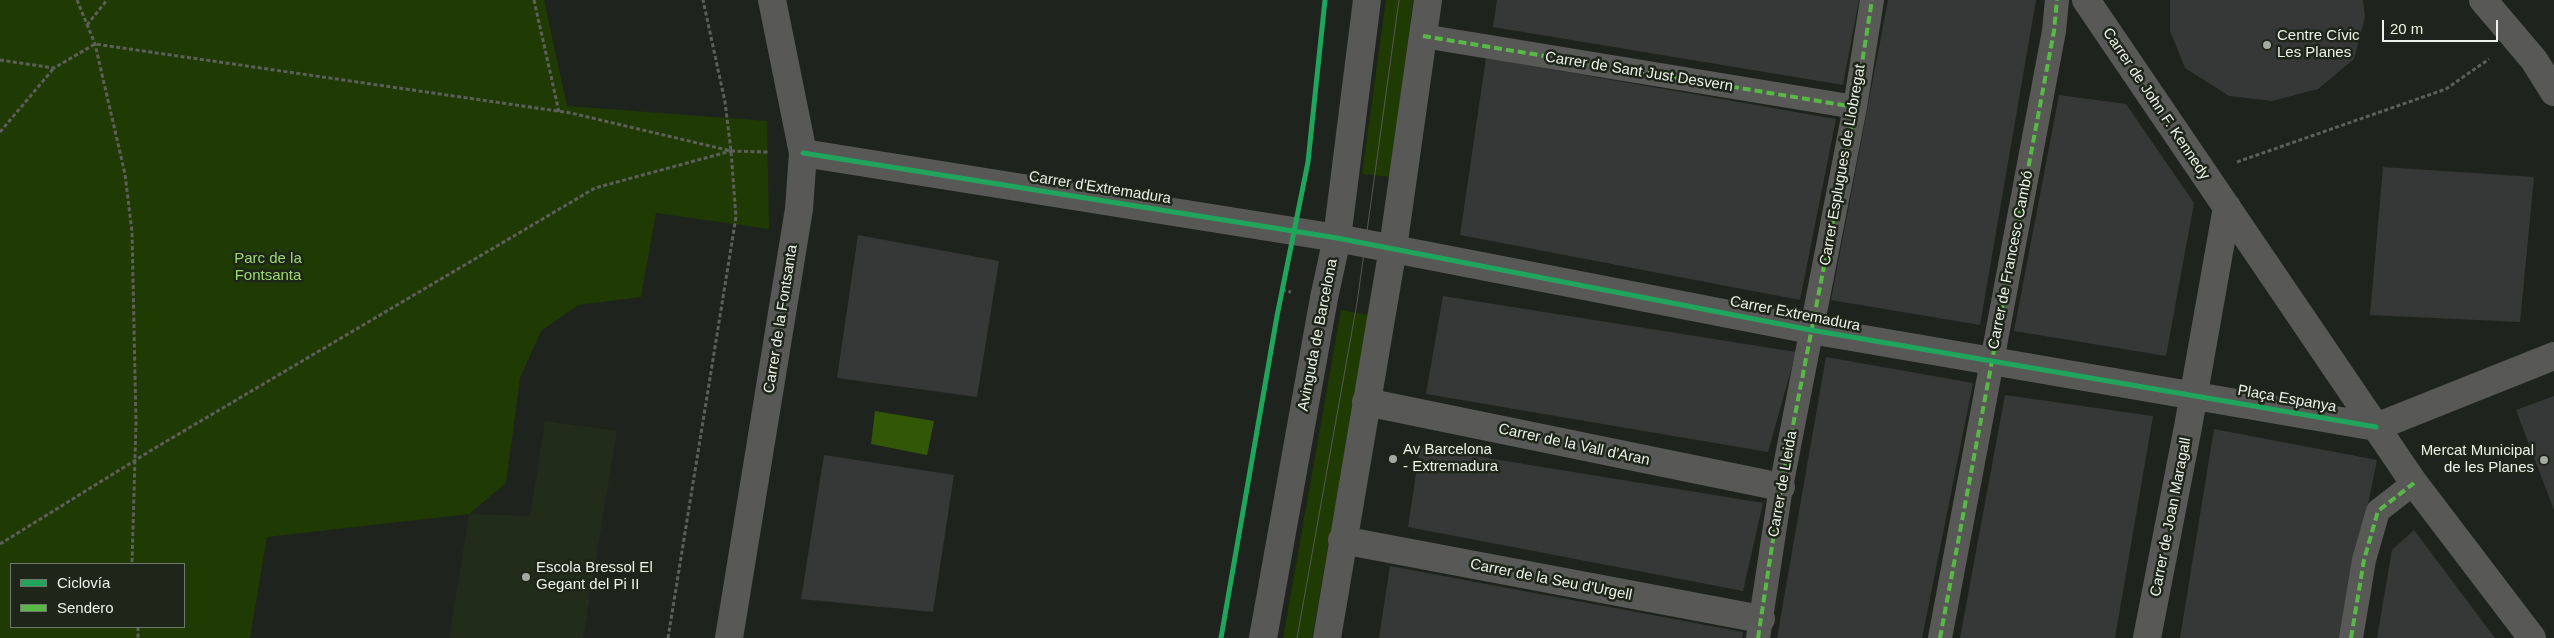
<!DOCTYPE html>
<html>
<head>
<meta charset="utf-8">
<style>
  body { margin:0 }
  #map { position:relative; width:2554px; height:638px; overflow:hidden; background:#1f231d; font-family:Helvetica,sans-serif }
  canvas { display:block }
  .legend { position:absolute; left:10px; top:563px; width:175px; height:65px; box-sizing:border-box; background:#1e261a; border:1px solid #70776d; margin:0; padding:6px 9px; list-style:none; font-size:15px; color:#ecf1e9 }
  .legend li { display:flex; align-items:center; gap:10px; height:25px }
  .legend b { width:25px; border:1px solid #70776d }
  .scale { position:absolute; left:2382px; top:20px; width:116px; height:22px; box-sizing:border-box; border:2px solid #ecf1e9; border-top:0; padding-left:6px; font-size:15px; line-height:18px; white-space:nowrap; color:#ecf1e9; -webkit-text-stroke:4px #1e261a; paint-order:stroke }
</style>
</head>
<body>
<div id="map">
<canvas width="2554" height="638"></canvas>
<ul class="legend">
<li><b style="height:6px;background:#20a55d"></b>Ciclovía</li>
<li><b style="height:6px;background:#58b947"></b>Sendero</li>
</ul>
<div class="scale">20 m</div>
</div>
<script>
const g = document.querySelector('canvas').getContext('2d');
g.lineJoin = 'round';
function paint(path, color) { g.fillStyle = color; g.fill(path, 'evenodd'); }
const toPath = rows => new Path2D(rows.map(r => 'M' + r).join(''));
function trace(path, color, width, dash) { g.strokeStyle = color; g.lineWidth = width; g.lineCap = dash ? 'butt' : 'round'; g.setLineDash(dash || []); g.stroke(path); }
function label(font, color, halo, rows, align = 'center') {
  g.font = font + ' Helvetica,sans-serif'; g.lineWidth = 5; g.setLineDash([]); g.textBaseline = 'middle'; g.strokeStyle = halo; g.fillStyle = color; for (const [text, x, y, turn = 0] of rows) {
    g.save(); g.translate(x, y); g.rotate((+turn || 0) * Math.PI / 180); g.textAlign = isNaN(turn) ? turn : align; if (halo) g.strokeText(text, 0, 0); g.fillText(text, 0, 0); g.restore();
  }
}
paint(toPath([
  [545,421,617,431,583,638,449,638,469,514,530,516]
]), '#222c1b');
paint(toPath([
  [0,0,544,0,567,106,767,121,769,229,656,213,641,297,578,305,541,331,520,378,506,483,469,514,267,537,250,638,0,638],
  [11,564,184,564,184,627,11,627],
  [1386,0,1413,0,1391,177,1362,174],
  [1341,310,1369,315,1312,638,1283,638]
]), '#203a04');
paint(toPath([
  [875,411,934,421,927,455,871,444]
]), '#325807');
paint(toPath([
  [1497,0,1859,0,1843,85,1493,27],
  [1888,0,2036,0,1980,325,1831,300],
  [2170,0,2363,0,2365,17,2354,59,2318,89,2272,101,2229,96,2185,68,2170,31],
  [1486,58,1836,119,1800,300,1460,235],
  [2059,95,2126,104,2194,203,2166,356,2014,331],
  [2383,167,2534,177,2520,322,2370,315],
  [858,235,999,261,977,397,837,378],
  [1443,296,1796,352,1768,452,1426,394],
  [1826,357,1973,383,1922,638,1777,638],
  [2005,395,2153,416,2115,638,1960,638],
  [2554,396,2554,510,2516,410],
  [2214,429,2377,460,2341,638,2180,638],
  [1420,447,1763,503,1743,591,1408,527],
  [824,455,954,475,933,612,801,599],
  [2414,530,2495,638,2377,638,2392,550],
  [1390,566,1743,632,1742,638,1379,638]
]), '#363837');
trace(toPath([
  [77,0,95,44,125,174,132,232,136,423,132,564],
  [534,0,559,112],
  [87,25,107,0],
  [0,60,54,68,95,44,571,113,731,151,768,152],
  [0,132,54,68],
  [2237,162,2446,89,2489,59],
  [1282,290,1291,292],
  [0,544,155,448,595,188,731,151],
  [138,627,138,638],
  [668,638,736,217,731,151,725,102,703,0]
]), '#5c5f5b', 3, [4, 2.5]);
trace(toPath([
  [1423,36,1855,107],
  [1758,638,1781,487,1855,107,1872,0],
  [1940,638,2054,31,2057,0],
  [2351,638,2364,560,2378,511,2414,483]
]), '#585957', 24);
trace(toPath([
  [2086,0,2414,483,2532,638],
  [2483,0,2534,60,2554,92],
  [803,153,1337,238,1811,330,2376,427],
  [1366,402,1781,487],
  [2376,427,2554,356],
  [1342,540,1761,619],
  [729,638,799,209,803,153,772,0],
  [1263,638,1324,298,1337,238,1367,0],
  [1327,638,1393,248,1428,0],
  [2147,638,2188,427,2227,207]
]), '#585957', 28);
trace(toPath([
  [1297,638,1357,303,1399,0]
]), '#565954', 1);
trace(toPath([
  [1423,36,1855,107],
  [1758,638,1781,487,1855,107,1872,0],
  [1940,638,2054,31,2057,0],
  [2351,638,2364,560,2378,511,2414,483]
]), '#58b947', 4, [8, 4]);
trace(toPath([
  [803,153,1337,238,1811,330,2376,427],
  [1221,638,1277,316,1308,162,1325,0]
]), '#20a55d', 5);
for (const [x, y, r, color] of [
  [2267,45,5,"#a4a9a2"],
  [1393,459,5,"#a4a9a2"],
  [2544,460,5,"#a4a9a2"],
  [526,577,5,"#a4a9a2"]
]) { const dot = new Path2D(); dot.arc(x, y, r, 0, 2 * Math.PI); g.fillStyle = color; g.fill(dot); trace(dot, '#1e261a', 2); }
label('15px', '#ecf1e9', '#1e261a', [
  ["Centre Cívic",2277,36],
  ["Les Planes",2277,53],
  ["Av Barcelona",1403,450],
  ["- Extremadura",1403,467],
  ["Mercat Municipal",2534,451,"right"],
  ["de les Planes",2534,468,"right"],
  ["Escola Bressol El",536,568],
  ["Gegant del Pi II",536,585]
], 'left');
label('15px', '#ecf1e9', '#1e261a', [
  ["Carrer de Sant Just Desvern",1639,72,9],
  ["Carrer de John F. Kennedy",2156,104,56],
  ["Carrer Esplugues de Llobregat",1843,165,-80],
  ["Carrer d'Extremadura",1100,188,9],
  ["Carrer de Francesc Cambó",2011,260,-79],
  ["Carrer Extremadura",1795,314,11],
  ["Carrer de la Fontsanta",781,319,-81],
  ["Avinguda de Barcelona",1318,335,-79],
  ["Plaça Espanya",2287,399,10],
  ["Carrer de la Vall d'Aran",1574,445,12],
  ["Carrer de Lleida",1783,484,-80],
  ["Carrer de Joan Maragall",2171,517,-79],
  ["Carrer de la Seu d'Urgell",1551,580,11]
]);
label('15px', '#9ed971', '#1e261a', [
  ["Parc de la",268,259],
  ["Fontsanta",268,276]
]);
</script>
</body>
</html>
